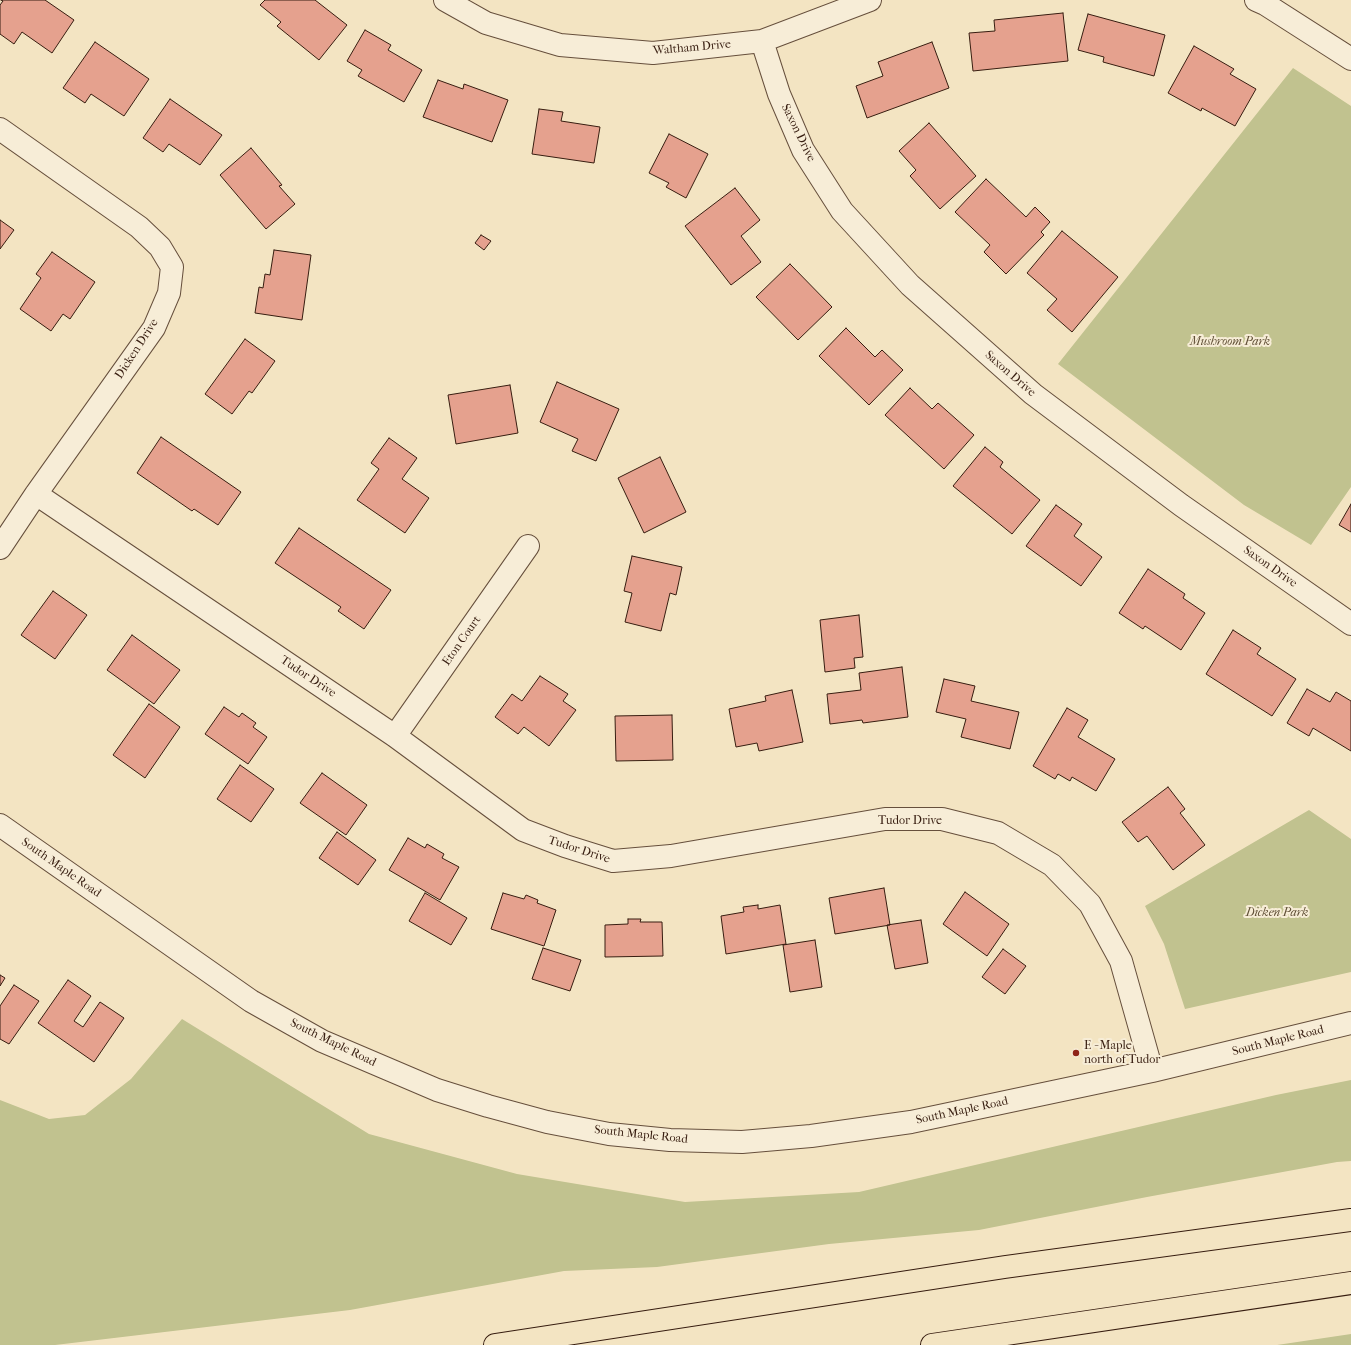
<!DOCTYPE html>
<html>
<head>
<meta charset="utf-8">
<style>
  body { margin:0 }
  canvas { display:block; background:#f3e4c2 }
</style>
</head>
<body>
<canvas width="1351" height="1345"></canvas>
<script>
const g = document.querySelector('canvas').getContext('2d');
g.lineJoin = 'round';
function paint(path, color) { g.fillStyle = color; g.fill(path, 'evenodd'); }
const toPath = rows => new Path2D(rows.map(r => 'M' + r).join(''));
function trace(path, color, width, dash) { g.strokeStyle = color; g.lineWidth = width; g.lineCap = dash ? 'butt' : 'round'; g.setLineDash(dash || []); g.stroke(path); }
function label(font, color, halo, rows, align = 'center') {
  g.font = font + ' "IM FELL French Canon",serif'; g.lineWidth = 4; g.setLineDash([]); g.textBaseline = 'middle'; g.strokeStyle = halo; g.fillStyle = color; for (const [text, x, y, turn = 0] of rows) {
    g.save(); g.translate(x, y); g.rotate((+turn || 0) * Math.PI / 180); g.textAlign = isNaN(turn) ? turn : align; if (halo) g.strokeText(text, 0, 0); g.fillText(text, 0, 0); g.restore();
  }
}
paint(toPath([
  [1293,68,1351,106,1351,487,1311,545,1244,505,1058,364],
  [1309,810,1351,839,1351,972,1185,1009,1164,944,1145,906],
  [182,1019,369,1134,517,1174,685,1202,859,1192,1276,1095,1351,1080,1351,1161,1337,1162,1147,1197,979,1230,829,1244,657,1267,564,1271,350,1310,55,1345,0,1345,0,1100,49,1119,85,1115,131,1079],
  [1351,1334,1351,1345,1277,1345]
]), '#c1c28f');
const building = toPath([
  [1,0,45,0,74,20,52,53,22,32,14,44,0,34,0,5,3,1,1,0],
  [265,0,315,0,347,25,319,60,277,26,281,22,260,5,265,0],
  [1063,13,1068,61,973,71,969,33,995,31,994,20,1063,13],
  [1088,14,1165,35,1154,76,1103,62,1104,57,1078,50,1088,14],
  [365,30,391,45,388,50,422,70,404,102,358,76,362,70,347,61,365,30],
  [95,42,149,79,124,116,91,94,85,103,63,88,95,42],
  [932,42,949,88,867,118,856,86,883,76,878,62,932,42],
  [1194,46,1234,69,1230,74,1256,89,1235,126,1202,108,1201,111,1168,93,1194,46],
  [438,80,463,89,464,84,508,100,492,142,423,117,438,80],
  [170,99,222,135,200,165,169,144,163,152,143,138,170,99],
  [539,109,563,112,561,121,600,127,594,163,532,154,539,109],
  [929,123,976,176,940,209,910,176,916,170,899,151,929,123],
  [669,134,708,154,686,198,666,187,669,183,649,173,669,134],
  [251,148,282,185,279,186,295,204,266,229,220,175,251,148],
  [986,179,1026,217,1035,207,1050,222,1041,232,1044,235,1006,274,984,252,990,245,955,212,986,179],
  [735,188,760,220,741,236,761,262,731,285,685,226,735,188],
  [0,220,14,230,0,249,0,220],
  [1062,231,1118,277,1072,332,1047,310,1057,299,1027,273,1062,231],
  [481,235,491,241,484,250,475,243,481,235],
  [274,250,311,255,302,320,255,313,259,287,263,288,265,274,270,275,274,250],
  [52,252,95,282,70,319,63,314,51,331,20,309,41,278,36,274,52,252],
  [790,264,832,307,798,340,756,297,790,264],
  [846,328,875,357,882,350,903,370,869,405,819,356,846,328],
  [245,339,275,361,252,393,249,391,232,414,205,394,245,339],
  [557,382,619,409,596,461,572,451,578,439,540,422,557,382],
  [510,385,518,433,456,444,448,395,510,385],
  [910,388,932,409,938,403,974,435,944,469,885,415,910,388],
  [161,437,241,492,218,525,194,509,192,511,137,473,161,437],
  [389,438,417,458,402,479,429,498,405,533,357,500,379,469,371,463,389,438],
  [985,447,1003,462,1000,467,1040,500,1012,534,953,486,985,447],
  [660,457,686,512,644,533,618,478,660,457],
  [1351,504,1351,532,1339,525,1351,504],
  [1056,505,1082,524,1074,536,1102,557,1081,586,1026,546,1056,505],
  [299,528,391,590,364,629,338,611,341,607,275,563,299,528],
  [632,556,682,567,676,595,670,593,661,631,625,622,632,593,624,591,632,556],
  [1148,569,1185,594,1183,598,1205,613,1181,650,1145,626,1143,629,1119,613,1148,569],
  [53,591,87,615,55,659,21,635,53,591],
  [859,615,863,657,854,658,855,668,825,672,820,620,859,615],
  [1233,630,1261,648,1257,654,1296,679,1272,716,1206,674,1233,630],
  [132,635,180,670,154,704,107,670,132,635],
  [902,667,908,717,863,723,862,720,830,724,827,694,861,690,859,673,902,667],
  [540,676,568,694,563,701,576,710,549,746,524,727,518,734,495,717,512,694,522,701,540,676],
  [944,679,975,686,971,701,1019,712,1010,749,961,737,966,719,936,712,944,679],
  [1307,689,1330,702,1336,692,1351,701,1351,751,1313,728,1309,736,1287,723,1307,689],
  [792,690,803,742,759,751,757,743,736,747,729,709,766,701,765,696,792,690],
  [149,704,180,727,145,778,113,755,149,704],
  [224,707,239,717,242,713,256,723,253,727,267,737,248,764,205,734,224,707],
  [1067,708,1088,720,1078,737,1115,759,1096,791,1072,777,1070,781,1058,774,1055,779,1033,766,1067,708],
  [672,715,673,760,616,761,615,716,672,715],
  [240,765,274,789,251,822,217,799,240,765],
  [322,773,367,805,346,835,300,803,322,773],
  [1168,787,1185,809,1180,813,1205,845,1173,870,1147,836,1138,842,1122,822,1168,787],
  [337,832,376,860,358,885,319,858,337,832],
  [408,838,425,848,427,844,444,854,442,858,459,867,440,900,389,870,408,838],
  [884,888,890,925,835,934,829,898,884,888],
  [965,892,1009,924,987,956,943,924,965,892],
  [425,893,467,918,451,945,409,921,425,893],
  [503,893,524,899,526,895,538,900,537,903,556,910,544,946,491,929,503,893],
  [758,905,758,909,780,905,786,944,726,954,721,916,744,912,743,907,758,905],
  [628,919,641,919,640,922,662,922,663,956,605,957,605,925,628,924,628,919],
  [921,920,928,963,895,969,887,925,921,920],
  [815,940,822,987,790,992,783,945,815,940],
  [543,948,581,960,570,991,532,979,543,948],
  [1003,949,1026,966,1005,994,982,977,1003,949],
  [0,975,5,978,0,986,0,975],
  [68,980,91,996,74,1021,83,1027,100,1002,124,1018,94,1062,38,1023,68,980],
  [14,985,39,1001,9,1044,0,1039,0,1006,14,985]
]);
paint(building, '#e5a18e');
trace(building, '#371d10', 1);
const minor = toPath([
  [445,0,486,23,560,45,653,53,762,41,870,0],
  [1256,0,1265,4,1351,59],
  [762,41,779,94,803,150,842,211,910,285,1033,394,1181,505,1351,624],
  [0,129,139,227,160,247,172,267,169,293,154,328,36,494,0,548],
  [36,494,395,736,523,830,565,846,613,861,671,856,885,819,942,819,998,833,1052,865,1090,904,1121,961,1152,1071],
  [395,736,528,546],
  [0,825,251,1001,322,1041,437,1090,488,1106,547,1122,609,1134,670,1140,742,1142,811,1136,911,1122,1152,1071,1351,1023]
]);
const highway = toPath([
  [495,1345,1005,1267,1351,1220],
  [932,1345,1351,1283]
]);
trace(minor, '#664f3c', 24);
trace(highway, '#371d10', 24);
trace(minor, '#f7edd7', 22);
trace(highway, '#f3e4c2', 22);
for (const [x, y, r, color] of [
  [1076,1053,4,"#8f2418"]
]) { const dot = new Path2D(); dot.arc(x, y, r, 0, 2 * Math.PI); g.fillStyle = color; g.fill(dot); trace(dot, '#f7edd7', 1.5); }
label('12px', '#371d10', '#f7edd7', [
  ["Waltham Drive",692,48,-5],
  ["Saxon Drive",798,133,64],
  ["Dicken Drive",137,349,-57],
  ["Saxon Drive",1010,374,41],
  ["Saxon Drive",1270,567,35],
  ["Eton Court",462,641,-55],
  ["Tudor Drive",308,677,34],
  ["Tudor Drive",910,821],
  ["Tudor Drive",579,850,18],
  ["South Maple Road",61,868,35],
  ["South Maple Road",1278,1041,-14],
  ["South Maple Road",333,1043,26],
  ["South Maple Road",962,1111,-12],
  ["South Maple Road",641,1135,6]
]);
label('italic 12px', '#604f36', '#f7edd7', [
  ["Mushroom Park",1230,342],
  ["Dicken Park",1277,913]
]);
label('12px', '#371d10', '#f7edd7', [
  ["E - Maple",1084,1046],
  ["north of Tudor",1084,1060]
], 'left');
</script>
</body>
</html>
